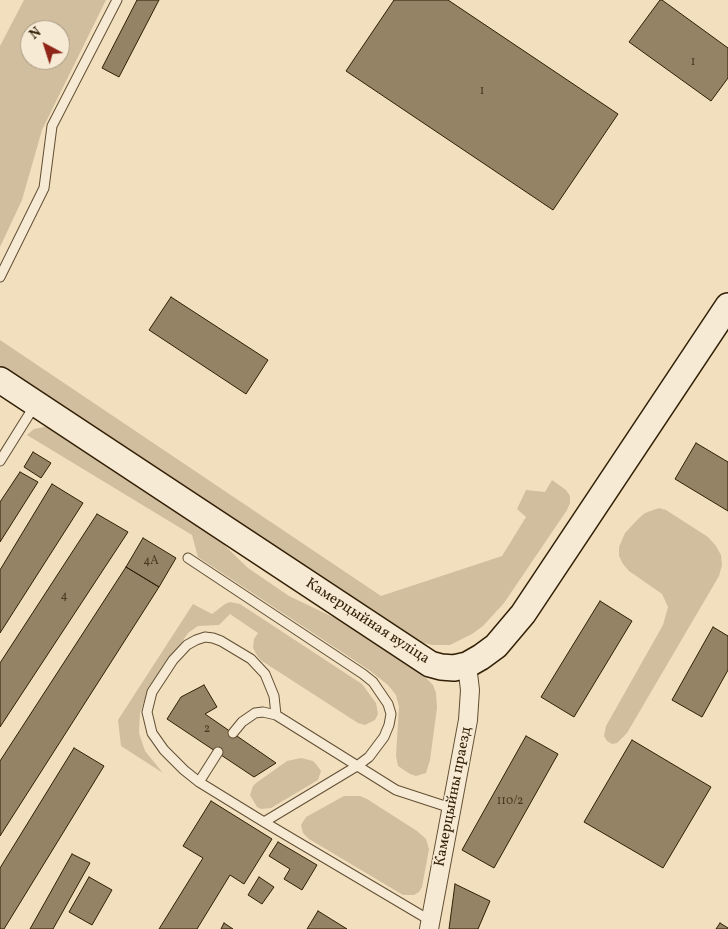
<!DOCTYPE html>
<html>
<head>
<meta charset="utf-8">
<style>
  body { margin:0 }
  #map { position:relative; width:728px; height:929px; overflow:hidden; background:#f1dfbe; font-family:Vollkorn,serif }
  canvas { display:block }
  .north { position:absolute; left:20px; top:20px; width:50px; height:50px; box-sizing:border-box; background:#f6ead5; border:1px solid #a89982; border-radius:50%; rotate:320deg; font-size:14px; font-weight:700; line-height:20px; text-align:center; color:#321f05 }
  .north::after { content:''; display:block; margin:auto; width:18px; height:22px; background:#8f2418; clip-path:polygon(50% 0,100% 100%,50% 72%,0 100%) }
</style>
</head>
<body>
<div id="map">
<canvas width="728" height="929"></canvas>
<div class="north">N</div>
</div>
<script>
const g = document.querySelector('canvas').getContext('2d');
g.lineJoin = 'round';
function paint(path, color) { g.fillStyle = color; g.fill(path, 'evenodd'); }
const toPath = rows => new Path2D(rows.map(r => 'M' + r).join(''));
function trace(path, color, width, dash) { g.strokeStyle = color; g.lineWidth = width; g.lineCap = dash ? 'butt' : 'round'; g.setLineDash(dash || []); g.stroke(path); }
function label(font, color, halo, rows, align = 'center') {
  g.font = font + ' Vollkorn,serif'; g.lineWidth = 4; g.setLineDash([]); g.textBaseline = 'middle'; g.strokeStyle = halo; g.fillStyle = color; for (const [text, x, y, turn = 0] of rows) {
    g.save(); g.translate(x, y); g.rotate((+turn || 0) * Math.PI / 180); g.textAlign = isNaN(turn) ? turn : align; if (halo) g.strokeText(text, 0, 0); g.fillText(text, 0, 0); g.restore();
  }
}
paint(toPath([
  [24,0,106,0,42,130,22,200,0,247,0,46],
  [30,30,60,30,60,60,30,60],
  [0,340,381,596,502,556,526,517,517,509,526,490,545,492,552,480,566,490,570,496,570,503,567,510,504,603,483,626,472,634,450,645,432,645,421,642,411,637,175,483,0,366],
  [49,426,218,539,248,568,289,596,337,619,414,668,425,677,433,685,436,693,437,708,430,760,426,773,416,776,410,774,398,766,396,756,399,707,396,695,388,685,369,670,198,557,192,535,27,435,34,429],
  [659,508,666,510,708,537,716,546,721,555,722,565,719,576,627,733,617,743,612,744,607,741,604,736,606,726,663,625,668,607,662,594,629,571,623,564,619,556,619,547,625,533,638,519,645,513],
  [230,602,240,604,362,684,376,703,378,714,375,720,365,725,358,723,262,661,258,657,253,648,254,639,258,633,230,614,219,625,198,626,188,633,147,694,143,704,140,713,139,733,145,751,163,773,121,746,118,720,193,604,212,614,225,604],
  [301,758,313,761,316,764,321,771,318,780,271,808,261,809,257,807,250,795,253,786,256,783,287,761],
  [344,796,360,796,367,799,417,831,426,839,429,849,422,887,419,892,414,895,403,895,309,839,303,833,301,825,306,817]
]), '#d1be9f');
const building = toPath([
  [137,0,159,0,119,77,102,68,137,0],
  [394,0,448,0,618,114,553,210,346,71,394,0],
  [660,0,662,0,728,48,728,78,711,101,629,42,660,0],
  [171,297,268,360,246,394,149,330,171,297],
  [696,443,728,462,728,511,675,479,696,443],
  [33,452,51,463,41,478,24,467,33,452],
  [20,472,38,482,0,542,0,502,20,472],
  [52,484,83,503,0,633,0,570,52,484],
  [97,514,128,532,0,727,0,663,97,514],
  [143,538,176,558,159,587,126,567,143,538],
  [126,567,159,587,0,836,0,761,126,567],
  [600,601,632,621,574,717,541,697,600,601],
  [713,627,728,636,728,670,702,717,672,700,713,627],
  [204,685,217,707,205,714,276,763,254,777,167,719,181,697,204,685],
  [526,736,558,754,494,868,462,850,526,736],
  [632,740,711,787,663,868,584,822,632,740],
  [74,748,104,766,4,929,0,929,0,868,74,748],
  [211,801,272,839,244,884,230,875,197,929,159,929,203,858,183,846,211,801],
  [278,842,317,865,302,890,284,879,290,869,269,856,278,842],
  [72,854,90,863,53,929,30,929,72,854],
  [89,877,112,890,92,925,69,912,89,877],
  [259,877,274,887,262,904,248,895,259,877],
  [455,884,490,901,478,929,449,929,455,884],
  [318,911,347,929,307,929,318,911],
  [224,923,233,929,221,929,224,923],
  [720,923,728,928,728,929,716,929,720,923]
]);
paint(building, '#958365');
trace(building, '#321f05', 1);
const service = toPath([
  [0,277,44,188,52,126,117,0],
  [0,461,35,405],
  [188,558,363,674,373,682,388,704,391,714,389,725,384,737,369,757,357,766,264,822],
  [233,733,242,722,255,713,263,712,276,715],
  [199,782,218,752],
  [431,921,264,822,199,782,184,770,164,750,152,733,147,712,152,692,173,660,187,645,196,640,205,637,213,638,221,641,251,659,265,674,274,696,276,715,396,790,451,808]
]);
const minor = toPath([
  [429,929,468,720,470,690,467,665]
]);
const secondary = toPath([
  [0,380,430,664,441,667,454,668,467,665,481,657,496,646,523,614,728,306]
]);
trace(service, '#624f33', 11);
trace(minor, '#624f33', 20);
trace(secondary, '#321f05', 28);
trace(service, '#f6ead5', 9);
trace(minor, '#f6ead5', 18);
trace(secondary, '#f6ead5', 25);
label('12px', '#4b381d', null, [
  ["1",693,63],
  ["1",482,92],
  ["4А",151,562],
  ["4",64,597],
  ["2",207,730],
  ["110/2",510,802]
]);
label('15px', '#321f05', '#f6ead5', [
  ["Камерцыйная вуліца",367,622,33],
  ["Камерцыйны праезд",454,797,-79]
]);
</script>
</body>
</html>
